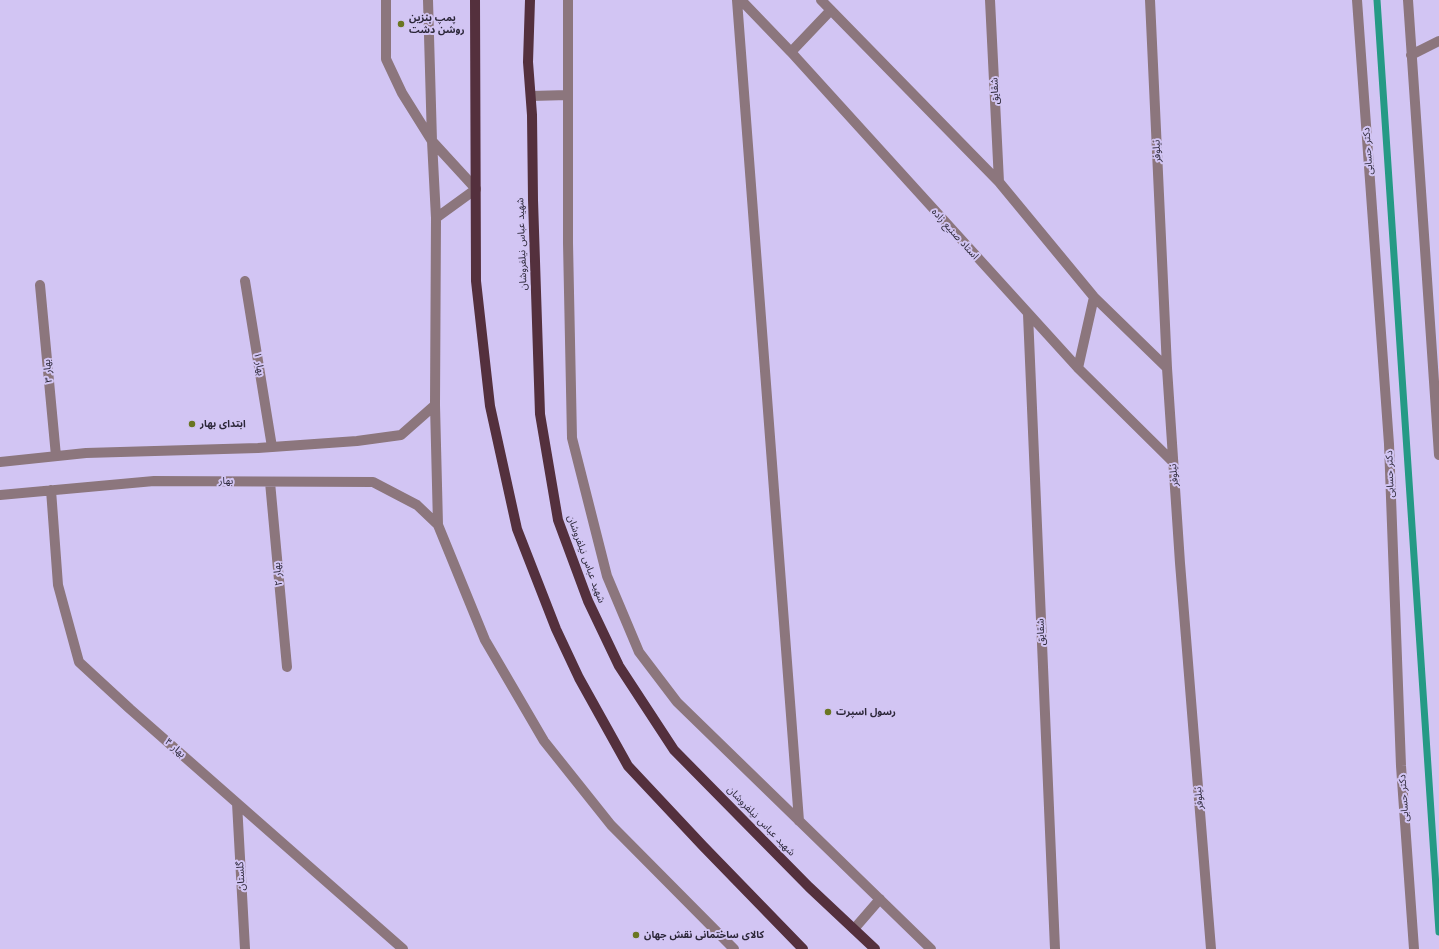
<!DOCTYPE html>
<html>
<head>
<meta charset="utf-8">
<style>
  body { margin:0 }
  canvas { display:block; background:#d2c5f3 }
</style>
</head>
<body>
<canvas width="1439" height="949"></canvas>
<script>
const g = document.querySelector('canvas').getContext('2d');
g.lineJoin = 'round';
const toPath = rows => new Path2D(rows.map(r => 'M' + r).join(''));
function trace(path, color, width, dash) { g.strokeStyle = color; g.lineWidth = width; g.lineCap = dash ? 'butt' : 'round'; g.setLineDash(dash || []); g.stroke(path); }
function label(font, color, halo, rows, align = 'center') {
  g.font = font + ' "Work Sans","Noto Sans Arabic",sans-serif'; g.lineWidth = 4; g.setLineDash([]); g.textBaseline = 'middle'; g.strokeStyle = halo; g.fillStyle = color; for (const [text, x, y, turn = 0] of rows) {
    g.save(); g.translate(x, y); g.rotate((+turn || 0) * Math.PI / 180); g.textAlign = isNaN(turn) ? turn : align; if (halo) g.strokeText(text, 0, 0); g.fillText(text, 0, 0); g.restore();
  }
}
trace(toPath([
  [1377,0,1439,932]
]), '#259a85', 7);
trace(toPath([
  [386,0,386,59,402,93,432,141,476,189,436,218],
  [428,0,432,141,436,218,435,405,438,525,485,640,544,741,611,825,734,949],
  [568,0,568,243,572,438,607,576,639,652,677,702,931,949],
  [737,0,799,821],
  [741,0,791,52,1078,368,1173,462],
  [821,0,999,182,1094,297,1167,368],
  [990,0,999,182],
  [1150,0,1167,368,1180,563,1211,949],
  [1357,0,1389,444,1401,766,1414,949],
  [1408,0,1439,455],
  [791,52,831,10],
  [1411,55,1439,41],
  [531,96,568,95],
  [245,281,272,447],
  [40,285,56,456],
  [1028,314,1055,949],
  [1078,368,1094,297],
  [0,462,86,453,258,448,357,441,401,435,435,405],
  [270,482,287,667],
  [51,490,58,585,79,662,130,709,403,949],
  [0,495,154,481,373,482,417,505,438,525],
  [237,803,245,949],
  [854,929,880,899]
]), '#8c767d', 10);
trace(toPath([
  [475,0,476,281,490,406,517,529,556,629,579,678,628,766,703,846,803,949],
  [530,0,528,62,532,115,533,200,540,414,558,520,588,601,619,666,674,750,809,887,875,949]
]), '#54303d', 10);
for (const [x, y, r, color] of [
  [401,24,4,"#6a7622"],
  [192,424,4,"#6a7622"],
  [828,712,4,"#6a7622"],
  [636,935,4,"#6a7622"]
]) { const dot = new Path2D(); dot.arc(x, y, r, 0, 2 * Math.PI); g.fillStyle = color; g.fill(dot); trace(dot, '#d2c5f3', 1.5); }
label('bold 10px', '#2b2638', '#d2c5f3', [
  ["پمپ بنزین",409,18],
  ["روشن دشت",409,30],
  ["ابتدای بهار",200,424],
  ["رسول اسپرت",836,712],
  ["کالای ساختمانی نقش جهان",644,935]
], 'left');
label('10px', '#2b2638', '#d2c5f3', [
  ["شقایق",995,91,-93],
  ["نیلوفر",1157,151,-93],
  ["دکتر حسابی",1368,151,-94],
  ["استاد صنیع زاده",955,234,48],
  ["شهید عباس نیلفروشان",522,244,-92],
  ["بهار ۱",259,364,81],
  ["بهار ۳",48,371,-95],
  ["دکتر حسابی",1390,474,-92],
  ["نیلوفر",1174,475,-94],
  ["بهار",226,481],
  ["شهید عباس نیلفروشان",586,559,70],
  ["بهار ۲",278,574,-95],
  ["شقایق",1041,632,-92],
  ["بهار ۴",175,748,41],
  ["نیلوفر",1199,798,-95],
  ["دکتر حسابی",1404,798,-94],
  ["شهید عباس نیلفروشان",761,821,46],
  ["گلستان",241,876,-93]
]);
</script>
</body>
</html>
